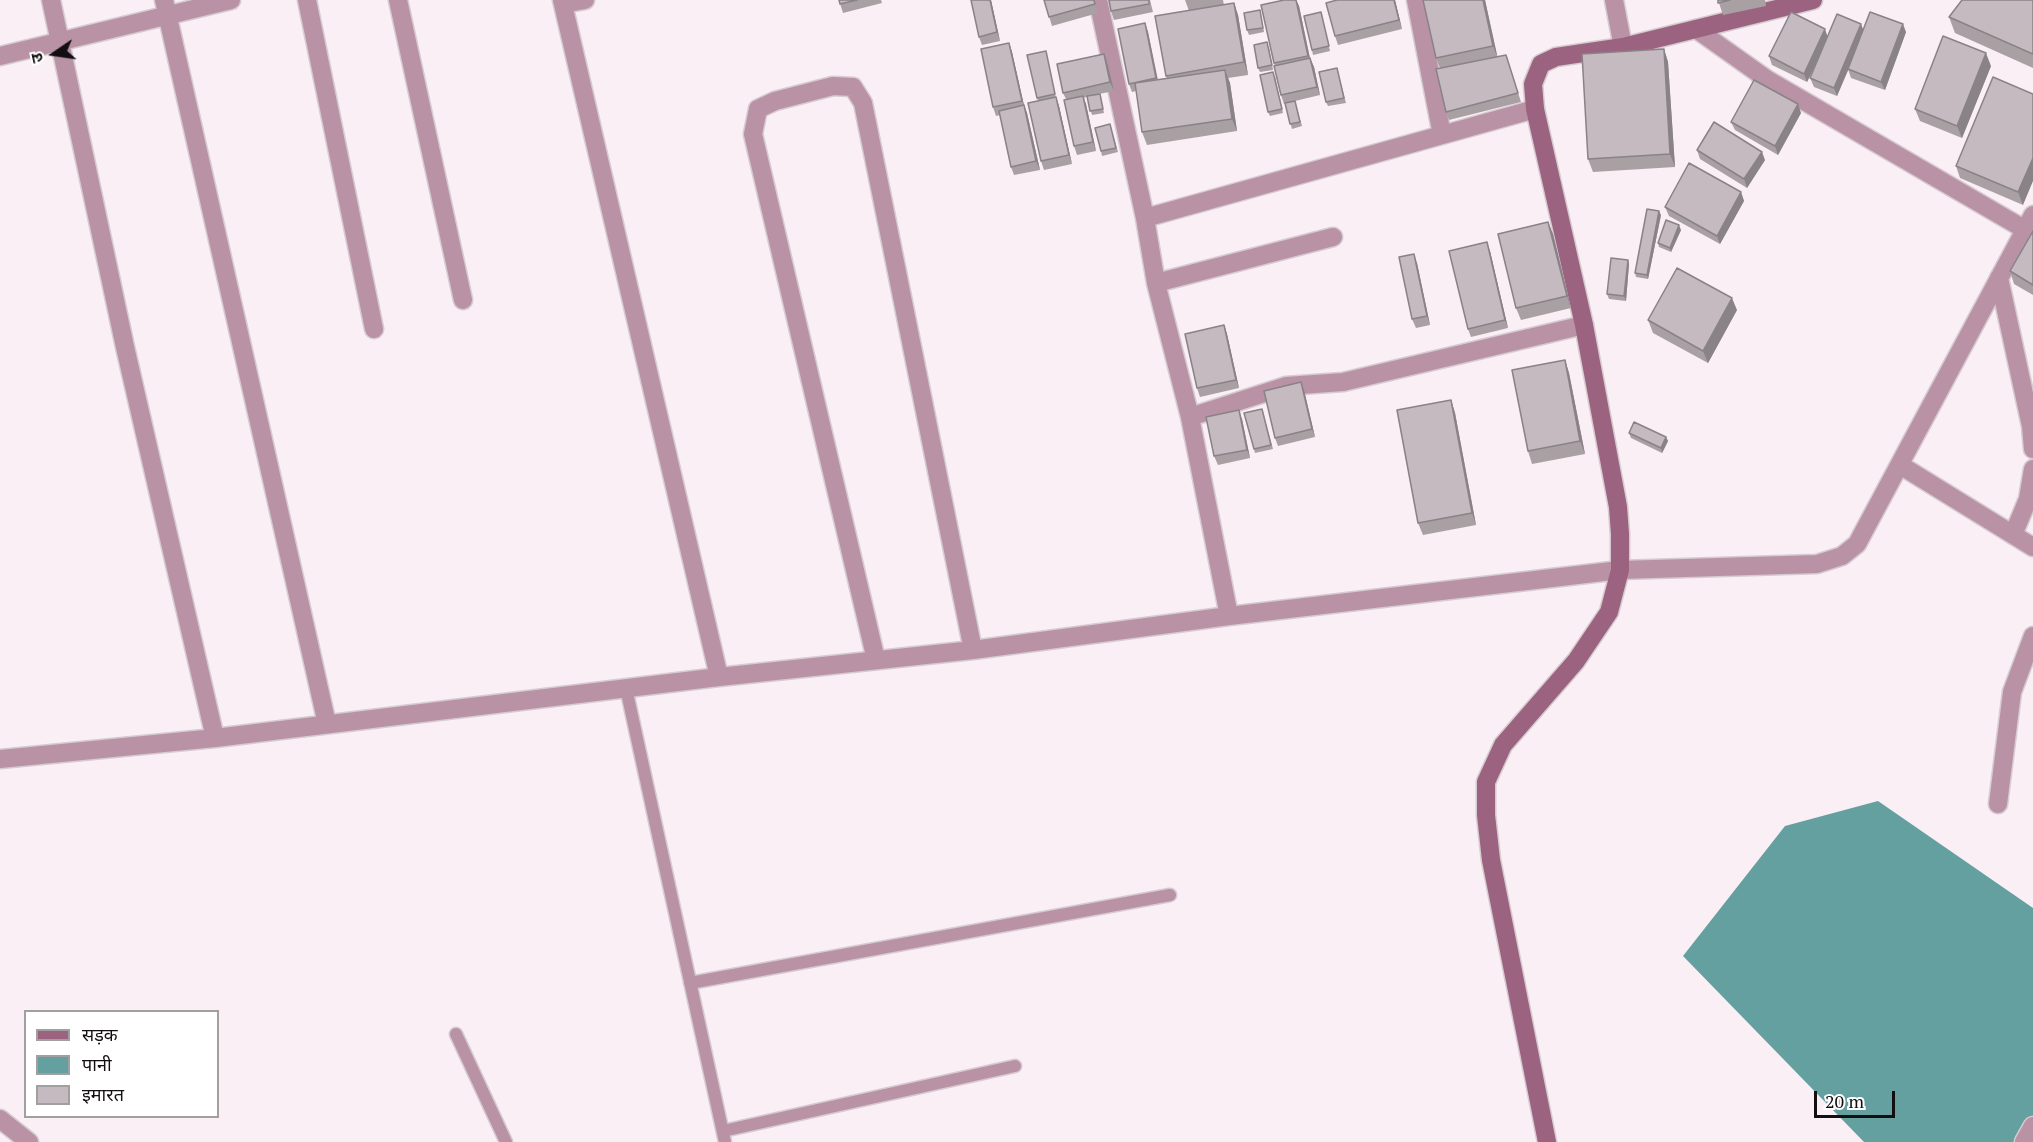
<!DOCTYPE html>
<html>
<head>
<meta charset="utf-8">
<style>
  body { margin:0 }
  #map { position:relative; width:2033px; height:1142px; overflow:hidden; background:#faeff4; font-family:"PT Serif","Noto Sans Devanagari",serif }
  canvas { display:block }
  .legend { position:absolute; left:24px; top:1010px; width:195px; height:108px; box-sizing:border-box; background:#fff; border:2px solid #a19fa0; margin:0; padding:8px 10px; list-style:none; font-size:18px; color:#130f11 }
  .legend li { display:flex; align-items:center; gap:12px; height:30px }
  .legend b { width:30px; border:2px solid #a19fa0 }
  .north { position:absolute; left:24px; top:24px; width:60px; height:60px; -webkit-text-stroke:4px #fff; paint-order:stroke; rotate:257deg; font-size:16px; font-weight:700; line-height:24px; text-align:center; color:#130f11 }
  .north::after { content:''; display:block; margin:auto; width:21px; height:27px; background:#130f11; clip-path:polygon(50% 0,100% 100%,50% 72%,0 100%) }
  .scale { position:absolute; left:1814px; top:1091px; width:81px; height:27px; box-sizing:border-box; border:3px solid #130f11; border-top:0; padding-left:8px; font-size:18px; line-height:21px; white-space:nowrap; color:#130f11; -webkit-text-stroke:4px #fff; paint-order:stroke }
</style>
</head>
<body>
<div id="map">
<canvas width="2033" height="1142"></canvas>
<ul class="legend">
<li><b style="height:8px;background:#9b6380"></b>सड़क</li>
<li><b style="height:16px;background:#64a09f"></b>पानी</li>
<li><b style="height:16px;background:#c4babf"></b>इमारत</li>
</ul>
<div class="north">उ</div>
<div class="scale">20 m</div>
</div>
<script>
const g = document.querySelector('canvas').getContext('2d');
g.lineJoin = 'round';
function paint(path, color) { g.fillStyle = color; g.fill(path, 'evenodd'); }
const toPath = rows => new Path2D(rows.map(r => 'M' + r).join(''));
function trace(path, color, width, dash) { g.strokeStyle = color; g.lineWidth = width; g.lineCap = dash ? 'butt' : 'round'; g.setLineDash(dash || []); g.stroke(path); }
paint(toPath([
  [1878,801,2033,908,2033,1131,2021,1142,1864,1142,1683,956,1785,826]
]), '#64a09f');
const lane = toPath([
  [626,688,725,1142],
  [690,983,1170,895],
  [456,1034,506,1142],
  [723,1131,1015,1066]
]);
const street = toPath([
  [51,0,125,347,215,738],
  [164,0,327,724],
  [307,0,374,329],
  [398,0,463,300],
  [562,0,719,677],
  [1098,0,1145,218,1156,283,1190,417,1229,616],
  [1416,0,1442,135],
  [1614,0,1623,47],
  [563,4,585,0],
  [1696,29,1768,80,2024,229],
  [0,56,231,0],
  [1145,218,1535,109],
  [1999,278,2031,426,2033,449],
  [1156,283,1333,237],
  [1190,417,1286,386,1343,382,1584,325],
  [1900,465,2033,547],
  [2013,535,2028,499,2033,469],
  [876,660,753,134,758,109,775,101,833,86,853,87,863,103,973,650],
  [0,759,215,738,719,677,973,650,1229,616,1620,570,1817,564,1842,556,1857,544,2033,215],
  [1998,804,2012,692,2033,636],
  [0,1119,29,1142],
  [2024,1142,2033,1126]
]);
const secondary = toPath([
  [1547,1142,1491,860,1486,815,1486,782,1503,745,1576,661,1609,612,1620,570,1620,534,1618,507,1584,325,1535,109,1533,84,1541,64,1556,57,1623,47,1813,0]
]);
trace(lane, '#d5cbd0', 15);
trace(street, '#d5cbd0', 21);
trace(secondary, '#d5cbd0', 21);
trace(lane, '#ba92a6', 12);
trace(street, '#ba92a6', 18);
trace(secondary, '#9b6380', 18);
paint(toPath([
  [839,0,881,0,882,3,843,13],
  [991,0,1000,41,982,45,979,37],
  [1044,0,1094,0,1098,13,1052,26],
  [1109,0,1150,0,1153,12,1114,20,1111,11],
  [1185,0,1223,0,1224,5,1234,3,1238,15,1248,75,1228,78,1230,83,1237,131,1147,145,1142,132,1136,91,1132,92,1129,84,1145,23,1148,32,1158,80,1167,78,1166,76,1189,11],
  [1296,0,1299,6,1310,58,1314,67,1320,95,1295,101,1302,126,1292,129,1285,104,1284,104,1281,95,1274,63],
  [1337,0,1395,0,1402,29,1338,45,1335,36],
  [1423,0,1485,0,1497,57,1506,55,1521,102,1449,120,1446,112,1440,68,1436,58],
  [1718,0,1765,0,1766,6,1723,15],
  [2033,0,2033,68,1955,33,1949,17],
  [1260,10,1264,32,1249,35,1247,30],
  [1321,12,1330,51,1313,55,1312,50],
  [1861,24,1863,30,1906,32,1885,90,1851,78,1848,69,1850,66,1837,96,1814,87,1810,78,1820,55,1807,82,1772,65,1769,56,1828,36],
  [1009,43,1012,52,1024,105,1027,113,1040,170,1014,175,1011,167,1000,115,996,116,993,107],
  [1269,47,1273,70,1260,72,1258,68],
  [1664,49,1668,62,1675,167,1593,172,1588,159],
  [1047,55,1056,98,1059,106,1072,164,1044,170,1041,161,1038,101,1037,98],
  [1107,62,1114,91,1094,95,1100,94,1104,113,1092,115,1087,97,1083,98,1086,104,1096,151,1077,155,1074,146,1066,99,1063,93],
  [1991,66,1962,138,1920,121,1915,109],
  [1337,68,1346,103,1328,106,1326,102],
  [1275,76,1283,113,1270,116,1268,112],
  [2033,94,2023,205,1960,178,1956,166],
  [1801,113,1778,155,1735,130,1731,122],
  [1110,124,1118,152,1102,156,1101,151],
  [1697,150,1765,160,1747,188,1700,159],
  [1741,192,1744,201,1720,244,1669,216,1665,207],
  [1661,215,1648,279,1636,277,1635,273],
  [1548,222,1553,234,1571,308,1521,320,1516,308],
  [1681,230,1671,252,1659,247,1658,243],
  [2033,231,2033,295,2014,284,2010,271],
  [1490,251,1508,328,1471,337,1468,329],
  [1628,260,1629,264,1626,301,1609,299,1607,294],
  [1417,263,1430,325,1416,328,1412,319],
  [1737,310,1708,363,1653,333,1648,320],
  [1224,325,1227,334,1239,388,1200,397,1197,388],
  [1565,360,1569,373,1585,454,1532,464,1528,451],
  [1301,382,1304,390,1315,437,1278,446,1275,438],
  [1451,400,1455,413,1476,525,1423,535,1418,523],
  [1262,409,1273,449,1255,453,1254,449],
  [1242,419,1250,458,1218,465,1214,456],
  [1629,433,1666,437,1668,441,1662,453,1631,438]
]), '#a9a0a4');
paint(toPath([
  [990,0,991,0,1000,41,997,32],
  [1296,0,1299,6,1311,64,1308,56],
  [1394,0,1395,0,1402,29,1399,20],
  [1483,0,1485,0,1498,59,1493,46],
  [1234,3,1238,15,1248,75,1244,62],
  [1145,23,1148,32,1159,87,1156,78],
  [1861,24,1864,32,1837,96,1834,88],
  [1903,24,1906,32,1885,90,1881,82],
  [1825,29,1828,38,1807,82,1804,74],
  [1009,43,1012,52,1025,110,1022,101],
  [1664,49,1668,62,1675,167,1670,154],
  [1986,53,1991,66,1962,138,1957,126],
  [1104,54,1107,62,1114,91,1110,82],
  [1310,58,1314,67,1320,95,1317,87],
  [1225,70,1230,83,1237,131,1232,119],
  [1083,96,1086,104,1096,151,1093,142],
  [1056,97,1059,106,1072,164,1069,155],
  [1798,104,1801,113,1778,155,1775,146],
  [1024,105,1027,113,1040,170,1036,161],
  [1762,152,1765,160,1747,188,1744,179],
  [2033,158,2033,181,2023,205,2018,192],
  [1741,192,1744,201,1720,244,1717,236],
  [1659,211,1661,215,1648,279,1647,275],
  [1548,222,1553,234,1571,308,1567,296],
  [1679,225,1681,230,1671,252,1670,248],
  [1487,242,1490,251,1508,328,1505,320],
  [1414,254,1417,263,1430,325,1427,316],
  [1628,260,1629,264,1626,301,1624,296],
  [1732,298,1737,310,1708,363,1703,351],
  [1224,325,1227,334,1239,388,1236,380],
  [1565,360,1569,373,1585,454,1580,441],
  [1301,382,1304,390,1315,437,1312,429],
  [1451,400,1455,413,1476,525,1472,513],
  [1239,410,1242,419,1250,458,1247,450],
  [1666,437,1668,441,1662,453,1661,448]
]), '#898286');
const building = toPath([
  [839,0,857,0,840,4,839,0],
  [971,0,990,0,997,32,979,37,971,0],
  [1044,0,1094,0,1095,4,1049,17,1044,0],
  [1109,0,1149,0,1149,4,1111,11,1109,0],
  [1284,0,1296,0,1308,56,1274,63,1261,5,1284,0],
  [1337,0,1394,0,1399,20,1335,36,1326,3,1337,0],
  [1423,0,1483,0,1493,46,1436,58,1423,0],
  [1718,0,1730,0,1718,3,1718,0],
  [1962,0,2033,0,2033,54,1949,17,1962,0],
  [1234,3,1244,62,1166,76,1155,16,1234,3],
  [1260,10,1263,28,1247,30,1244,13,1260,10],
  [1321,12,1329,46,1312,50,1304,16,1321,12],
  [1791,12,1825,29,1804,74,1769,56,1791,12],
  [1870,12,1903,24,1881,82,1848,69,1870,12],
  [1837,14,1861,24,1834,88,1810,78,1837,14],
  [1145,23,1156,78,1129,84,1118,29,1145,23],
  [1943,36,1986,53,1957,126,1915,109,1943,36],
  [1267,42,1272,65,1258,68,1254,45,1267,42],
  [1009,43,1022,101,993,107,981,49,1009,43],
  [1664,49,1670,154,1588,159,1582,54,1664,49],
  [1046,51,1055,94,1037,98,1027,55,1046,51],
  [1104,54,1110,82,1063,93,1057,64,1104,54],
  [1506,55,1518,93,1446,112,1436,69,1506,55],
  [1310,58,1317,87,1281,95,1274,66,1310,58],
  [1337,68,1344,98,1326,102,1319,72,1337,68],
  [1225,70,1232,119,1142,132,1135,83,1225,70],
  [1273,72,1282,109,1268,112,1260,75,1273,72],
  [1993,77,2033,94,2033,158,2018,192,1956,166,1993,77],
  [1754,80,1798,104,1775,146,1731,122,1754,80],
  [1100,94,1103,109,1090,111,1087,96,1100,94],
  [1083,96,1093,142,1074,146,1064,100,1083,96],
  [1056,97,1069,155,1041,161,1028,103,1056,97],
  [1295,101,1300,122,1290,124,1285,103,1295,101],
  [1024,105,1036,161,1011,167,999,111,1024,105],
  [1714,122,1762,152,1744,179,1697,150,1714,122],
  [1110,124,1116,148,1101,151,1095,128,1110,124],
  [1689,163,1741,192,1717,236,1665,207,1689,163],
  [1647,209,1659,211,1647,275,1635,273,1647,209],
  [1666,220,1679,225,1670,248,1658,243,1666,220],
  [1548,222,1567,296,1516,308,1498,234,1548,222],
  [2033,231,2033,285,2010,271,2033,231],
  [1487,242,1505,320,1468,329,1449,251,1487,242],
  [1414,254,1427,316,1412,319,1399,257,1414,254],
  [1611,258,1628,260,1624,296,1607,294,1611,258],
  [1677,268,1732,298,1703,351,1648,320,1677,268],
  [1224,325,1236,380,1197,388,1185,334,1224,325],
  [1565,360,1580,441,1528,451,1512,370,1565,360],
  [1301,382,1312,429,1275,438,1264,391,1301,382],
  [1451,400,1472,513,1418,523,1397,410,1451,400],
  [1262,409,1271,445,1254,449,1244,413,1262,409],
  [1239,410,1247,450,1214,456,1206,417,1239,410],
  [1634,422,1666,437,1661,448,1629,433,1634,422]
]);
paint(building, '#c4babf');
trace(building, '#898286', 1.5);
</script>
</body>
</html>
